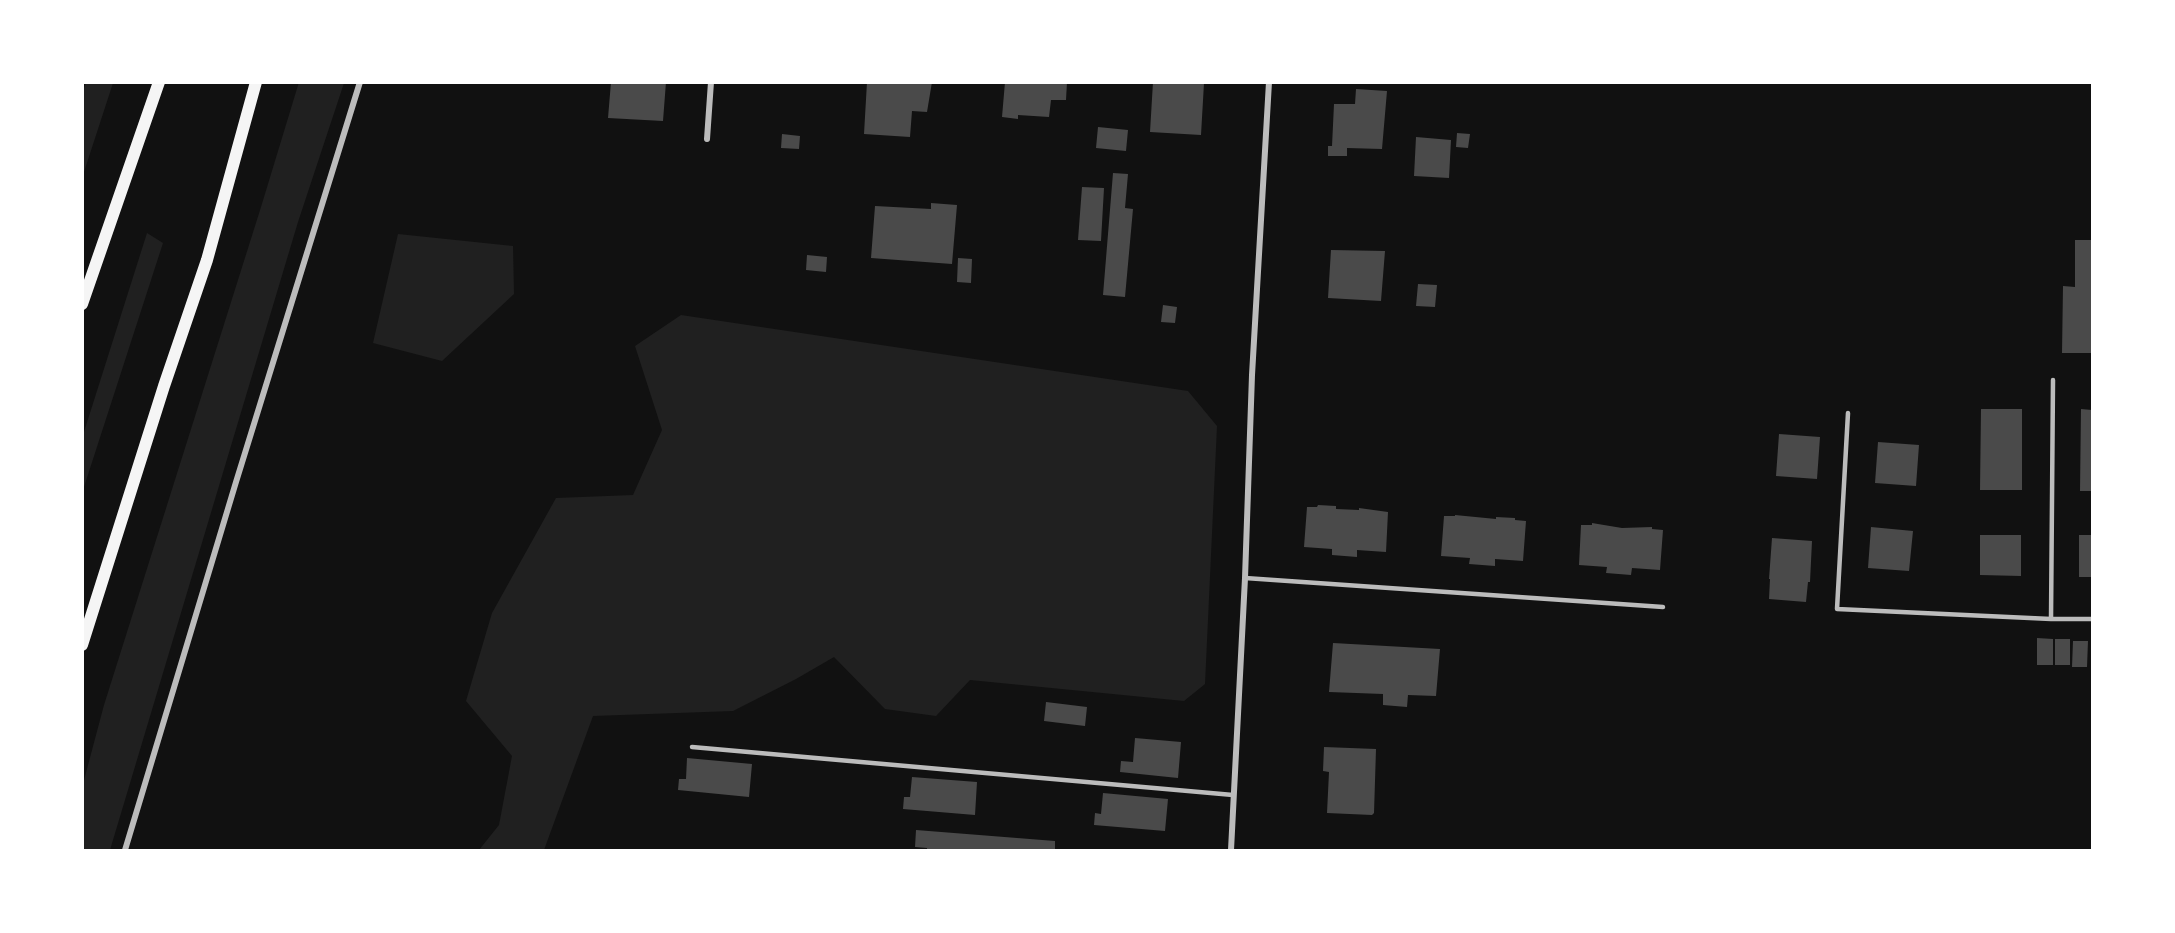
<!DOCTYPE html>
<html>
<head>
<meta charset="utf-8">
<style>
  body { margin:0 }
  #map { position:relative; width:2175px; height:933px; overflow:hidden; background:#111; font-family:"Fira Sans",sans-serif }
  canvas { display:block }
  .frame { position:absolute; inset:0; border:84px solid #fff; pointer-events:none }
</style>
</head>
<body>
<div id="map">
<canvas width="2175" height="933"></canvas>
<div class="frame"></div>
</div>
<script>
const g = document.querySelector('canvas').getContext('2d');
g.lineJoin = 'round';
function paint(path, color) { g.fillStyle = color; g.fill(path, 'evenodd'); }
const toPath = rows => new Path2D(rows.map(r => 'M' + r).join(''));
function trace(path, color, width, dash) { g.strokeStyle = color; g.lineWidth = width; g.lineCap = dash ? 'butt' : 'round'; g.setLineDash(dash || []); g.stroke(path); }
paint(toPath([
  [299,82,344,83,298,222,110,850,83,850,83,784,104,705,261,207],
  [86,83,113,83,83,175,82,93],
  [147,233,163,243,83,490,83,435],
  [398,234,513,246,514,294,442,361,373,343],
  [681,315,1188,391,1217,426,1205,684,1184,701,970,680,936,716,885,709,834,657,796,679,733,711,593,716,544,850,479,850,499,825,512,756,466,701,492,613,556,498,633,495,662,430,635,346]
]), '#202020');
paint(toPath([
  [611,82,666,82,663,121,608,118],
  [867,82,932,82,927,112,912,111,910,137,864,134],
  [1005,82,1067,82,1066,100,1051,100,1049,117,1018,115,1018,119,1002,117],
  [1153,82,1204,83,1201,135,1150,132],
  [1356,89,1387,91,1382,149,1347,148,1347,156,1328,156,1328,146,1332,146,1334,104,1355,104],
  [1098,127,1128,130,1126,151,1096,148],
  [1457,133,1470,134,1468,148,1456,147],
  [782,134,800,136,799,149,781,148],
  [1416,137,1451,140,1449,178,1414,176],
  [1113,173,1128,174,1125,208,1133,209,1125,297,1103,295],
  [1082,187,1104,188,1101,241,1078,240],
  [931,203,957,205,952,264,871,258,875,206,931,209],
  [2075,240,2092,240,2092,353,2062,353,2063,286,2075,287],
  [1331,250,1385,251,1381,301,1328,298],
  [807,255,827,257,826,272,806,270],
  [958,258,972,259,971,283,957,282],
  [1418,284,1437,285,1435,307,1416,306],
  [1163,305,1177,307,1175,323,1161,322],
  [1981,409,2022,409,2022,490,1980,490],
  [2081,409,2092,410,2092,491,2080,491],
  [1779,434,1820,437,1817,479,1776,476],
  [1878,442,1919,445,1916,486,1875,483],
  [1318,505,1336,506,1336,509,1359,510,1359,508,1388,512,1386,552,1357,550,1357,557,1332,555,1332,549,1304,547,1307,507,1317,507],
  [1455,515,1496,519,1496,517,1515,518,1515,520,1526,521,1523,561,1495,559,1495,566,1469,564,1470,558,1441,556,1444,516,1455,516],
  [1592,523,1622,528,1652,527,1652,529,1663,530,1660,570,1632,568,1631,575,1606,573,1607,567,1579,565,1581,525,1592,525],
  [1871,527,1913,531,1909,571,1868,568],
  [1980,535,2021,535,2021,576,1980,575],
  [2079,535,2092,535,2092,577,2079,577],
  [1772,538,1812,541,1810,582,1808,582,1806,602,1769,599,1770,579,1769,579],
  [2037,638,2053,639,2053,665,2037,665],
  [2055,639,2070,639,2070,665,2055,665],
  [2073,641,2088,641,2087,667,2072,667],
  [1333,643,1440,649,1436,696,1408,695,1407,707,1383,705,1383,694,1329,692],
  [1046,702,1087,707,1085,726,1044,721],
  [1135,738,1181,742,1178,778,1120,772,1121,761,1133,762],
  [1324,747,1376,749,1374,813,1372,815,1327,813,1329,772,1323,771],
  [687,758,752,764,749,797,678,790,679,779,686,779],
  [912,777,977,782,975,815,903,809,904,797,910,797],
  [1103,793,1168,799,1165,831,1094,825,1095,813,1101,814],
  [916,830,1055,841,1055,850,927,850,927,848,915,847]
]), '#4a4a4a');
trace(toPath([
  [1848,413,1837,609,2051,619,2092,619],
  [1245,578,1663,607],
  [2051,619,2053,380],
  [692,747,1233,795]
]), '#bcbcbc', 4.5);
trace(toPath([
  [707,139,711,82],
  [125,850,236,482,360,82],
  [1231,850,1245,578,1252,375,1269,82]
]), '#bcbcbc', 6);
trace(toPath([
  [82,304,159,82],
  [82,645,164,386,207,260,256,82]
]), '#f5f5f5', 12);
</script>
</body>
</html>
